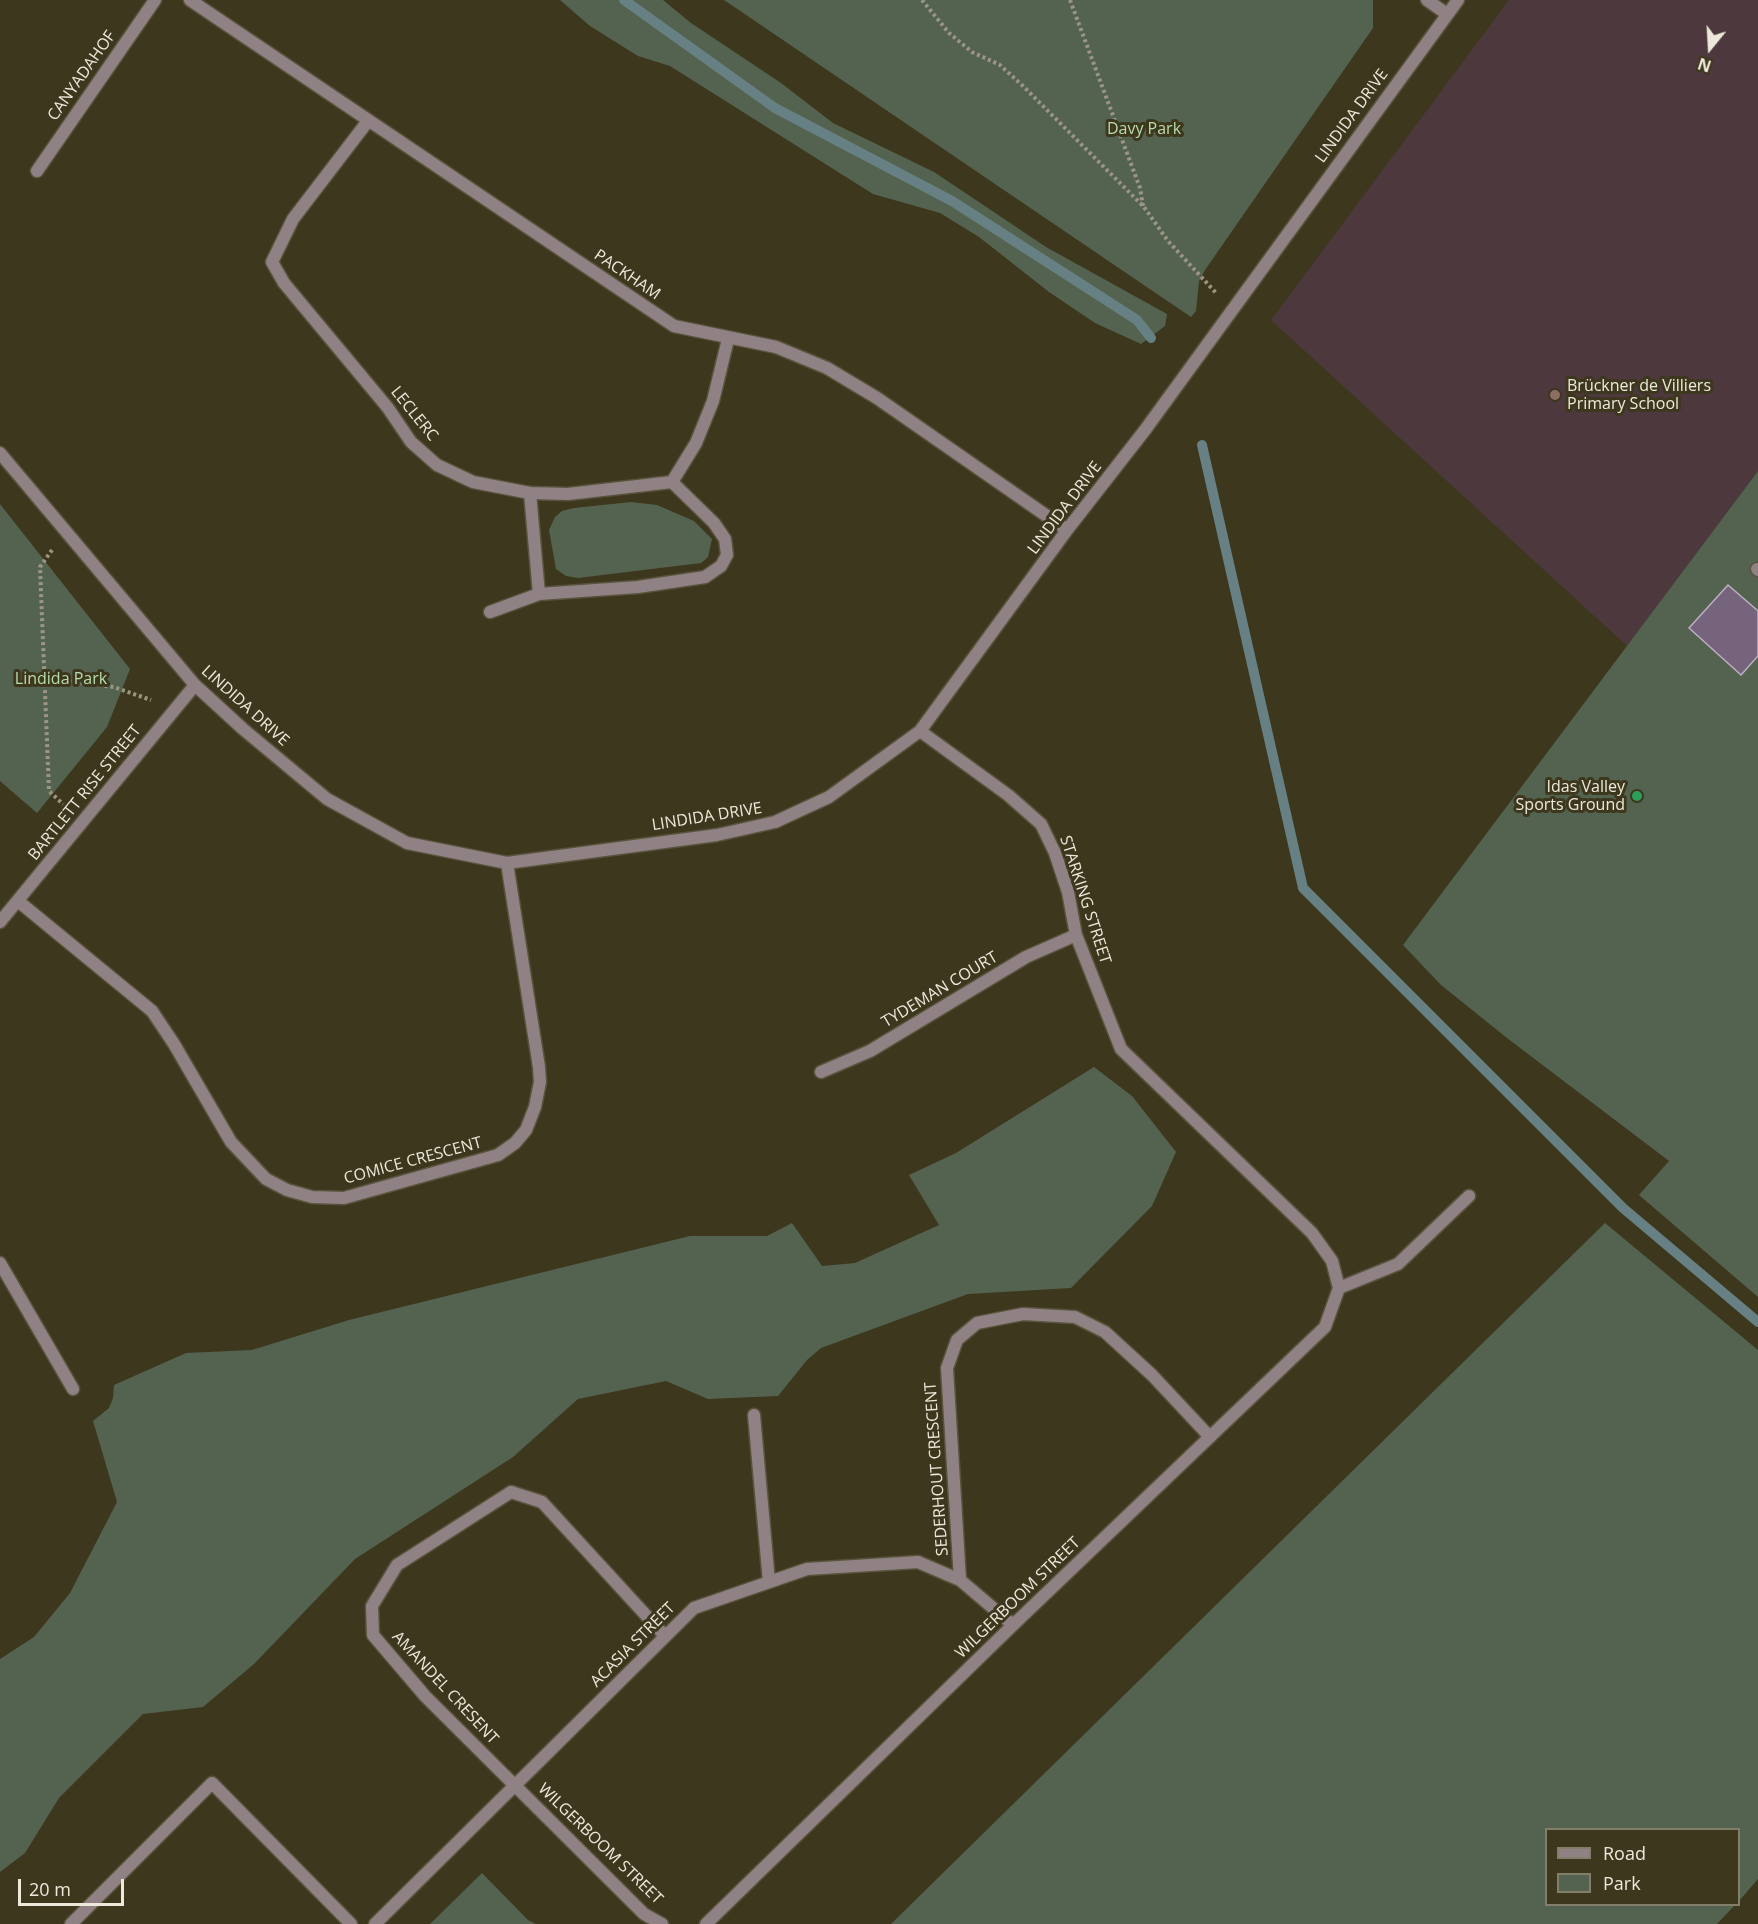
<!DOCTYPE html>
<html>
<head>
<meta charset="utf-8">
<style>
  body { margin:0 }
  #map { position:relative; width:1758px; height:1924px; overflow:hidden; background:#3d371e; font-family:"Open Sans",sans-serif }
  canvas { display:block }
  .legend { position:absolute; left:1545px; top:1828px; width:195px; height:78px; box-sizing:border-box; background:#3d371e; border:2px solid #837e69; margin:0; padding:8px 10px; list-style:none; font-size:18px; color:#ede9da }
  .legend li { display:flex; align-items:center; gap:12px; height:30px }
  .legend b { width:30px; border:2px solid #837e69 }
  .north { position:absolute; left:1680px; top:18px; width:60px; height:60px; -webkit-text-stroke:4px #3d371e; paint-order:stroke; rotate:198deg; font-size:16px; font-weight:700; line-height:24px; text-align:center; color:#ede9da }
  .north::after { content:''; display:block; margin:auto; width:21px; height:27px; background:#ede9da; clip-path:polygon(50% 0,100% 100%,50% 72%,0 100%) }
  .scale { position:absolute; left:18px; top:1879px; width:106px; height:27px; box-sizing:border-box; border:3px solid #ede9da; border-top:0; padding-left:8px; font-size:18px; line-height:21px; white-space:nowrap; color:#ede9da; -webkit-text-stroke:4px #3d371e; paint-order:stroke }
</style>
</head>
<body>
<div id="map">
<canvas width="1758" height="1924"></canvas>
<ul class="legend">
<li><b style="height:8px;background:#908284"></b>Road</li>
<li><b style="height:16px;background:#54634f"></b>Park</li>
</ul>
<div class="north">N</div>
<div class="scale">20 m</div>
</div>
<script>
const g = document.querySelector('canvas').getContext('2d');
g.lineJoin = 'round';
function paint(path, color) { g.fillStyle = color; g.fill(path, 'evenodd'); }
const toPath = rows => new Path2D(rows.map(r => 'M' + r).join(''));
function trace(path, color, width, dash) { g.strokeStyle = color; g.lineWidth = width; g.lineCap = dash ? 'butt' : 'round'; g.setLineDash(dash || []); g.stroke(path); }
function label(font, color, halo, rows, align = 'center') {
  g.font = font + ' "Open Sans",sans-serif'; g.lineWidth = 6; g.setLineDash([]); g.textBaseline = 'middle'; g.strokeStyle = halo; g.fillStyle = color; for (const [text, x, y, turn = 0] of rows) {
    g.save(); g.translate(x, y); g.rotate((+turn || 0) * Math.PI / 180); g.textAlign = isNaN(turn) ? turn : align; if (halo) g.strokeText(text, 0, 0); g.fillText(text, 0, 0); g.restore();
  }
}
paint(toPath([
  [1509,0,1758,0,1758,471,1627,646,1271,320]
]), '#4d383d');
paint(toPath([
  [560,0,663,0,691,23,781,83,833,123,934,172,1046,247,1167,314,1165,326,1141,344,1095,323,1049,292,979,237,940,213,873,194,670,66,638,56,590,26],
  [724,0,1373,0,1373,28,1205,270,1199,281,1196,311,1191,317],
  [1758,471,1758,1297,1639,1195,1669,1161,1507,1038,1441,985,1403,945],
  [631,502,657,505,694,521,712,539,708,557,701,563,578,578,566,576,556,569,549,530,555,517,562,511,574,508],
  [0,504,130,669,107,727,37,813,0,781],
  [1094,1067,1132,1096,1176,1152,1152,1206,1071,1288,968,1294,821,1348,807,1360,778,1396,708,1399,666,1381,578,1399,513,1457,355,1559,254,1664,203,1707,143,1714,59,1798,25,1853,0,1872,0,1659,34,1637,70,1593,117,1502,93,1421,109,1408,113,1398,114,1385,186,1353,252,1350,349,1320,690,1236,767,1236,792,1223,822,1266,855,1263,939,1225,909,1175,956,1153],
  [1605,1223,1758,1350,1758,1879,1739,1901,1738,1830,1546,1830,1546,1904,1735,1905,1717,1924,891,1924],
  [482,1873,528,1920,536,1924,430,1924]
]), '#54634f');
trace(toPath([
  [624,0,775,108,952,201,1137,320,1151,338],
  [1202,445,1303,888,1623,1208,1758,1322]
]), '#678083', 10);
const building = toPath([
  [1728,585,1758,611,1758,656,1741,675,1689,628,1728,585]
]);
paint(building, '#75647b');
trace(building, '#c0aec7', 1.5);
const service = toPath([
  [530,493,539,594],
  [1757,569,1758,570],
  [490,612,539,594,638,587,705,577,721,566,727,555,725,539,714,523,672,482]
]);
const minor = toPath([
  [190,0,674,326,776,347,827,368,877,398,1067,530],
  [1427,0,1447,14],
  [368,121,293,219,272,262,284,283,388,408,411,442,437,465,473,482,530,493,568,494,672,482,696,443,713,401,728,339],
  [37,171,155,0],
  [0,453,195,685,243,729,327,799,407,843,507,863,717,835,775,822,829,797,920,731,1067,530,1145,430,1458,0],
  [18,901,152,1011,174,1044,231,1142,266,1179,287,1190,312,1197,344,1198,498,1155,515,1143,526,1130,535,1107,540,1082,539,1067,507,863],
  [0,922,195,685],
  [821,1072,870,1051,1026,957,1076,935],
  [0,1263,73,1389],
  [1339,1288,1398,1264,1469,1196],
  [754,1415,769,1582],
  [960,1580,947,1368,957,1340,977,1323,1023,1314,1075,1317,1105,1332,1152,1375,1210,1437],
  [71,1924,212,1783,351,1924],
  [375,1924,694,1608,807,1569,918,1562,960,1580,1013,1625],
  [662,1924,644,1914,425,1696,373,1635,372,1606,397,1565,511,1492,542,1502,665,1636],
  [706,1924,1013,1625,1325,1327,1339,1288,1332,1261,1312,1233,1121,1049,1076,935,1068,892,1055,853,1041,824,1008,795,920,731]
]);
trace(service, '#59533c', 15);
trace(minor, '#59533c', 15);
trace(toPath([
  [922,0,949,33,972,52,1000,65,1023,86,1144,207,1168,241,1217,294],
  [1070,0,1140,188,1143,206],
  [52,550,40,567,49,791,64,805],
  [45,678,114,687,151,700]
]), '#9b9683', 4, [3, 3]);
trace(service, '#908284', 12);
trace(minor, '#908284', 12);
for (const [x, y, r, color] of [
  [1555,395,6,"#8d6e63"],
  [1637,796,6,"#2e9e5b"]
]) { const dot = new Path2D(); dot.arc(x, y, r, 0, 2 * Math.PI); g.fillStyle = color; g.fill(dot); trace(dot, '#3d371e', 2); }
label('16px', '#ede9da', '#3d371e', [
  ["CANYADAHOF",82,76,-55],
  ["LINDIDA DRIVE",1352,116,-54],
  ["PACKHAM",627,275,34],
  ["LECLERC",414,414,51],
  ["LINDIDA DRIVE",1065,508,-53],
  ["LINDIDA DRIVE",245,706,42],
  ["BARTLETT RISE STREET",85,793,-51],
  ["LINDIDA DRIVE",707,817,-9],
  ["STARKING STREET",1085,900,72],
  ["TYDEMAN COURT",940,990,-31],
  ["COMICE CRESCENT",413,1161,-15],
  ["SEDERHOUT CRESCENT",937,1469,-94],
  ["WILGERBOOM STREET",1018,1598,-44],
  ["ACASIA STREET",633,1645,-45],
  ["AMANDEL CRESENT",445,1688,47],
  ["WILGERBOOM STREET",600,1844,44]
]);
label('16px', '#b7dcac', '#3d371e', [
  ["Davy Park",1144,129],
  ["Lindida Park",61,679]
]);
label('16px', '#ede9da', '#3d371e', [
  ["Brückner de Villiers",1567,386],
  ["Primary School",1567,404],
  ["Idas Valley",1625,787,"right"],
  ["Sports Ground",1625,805,"right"]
], 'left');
</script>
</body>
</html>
